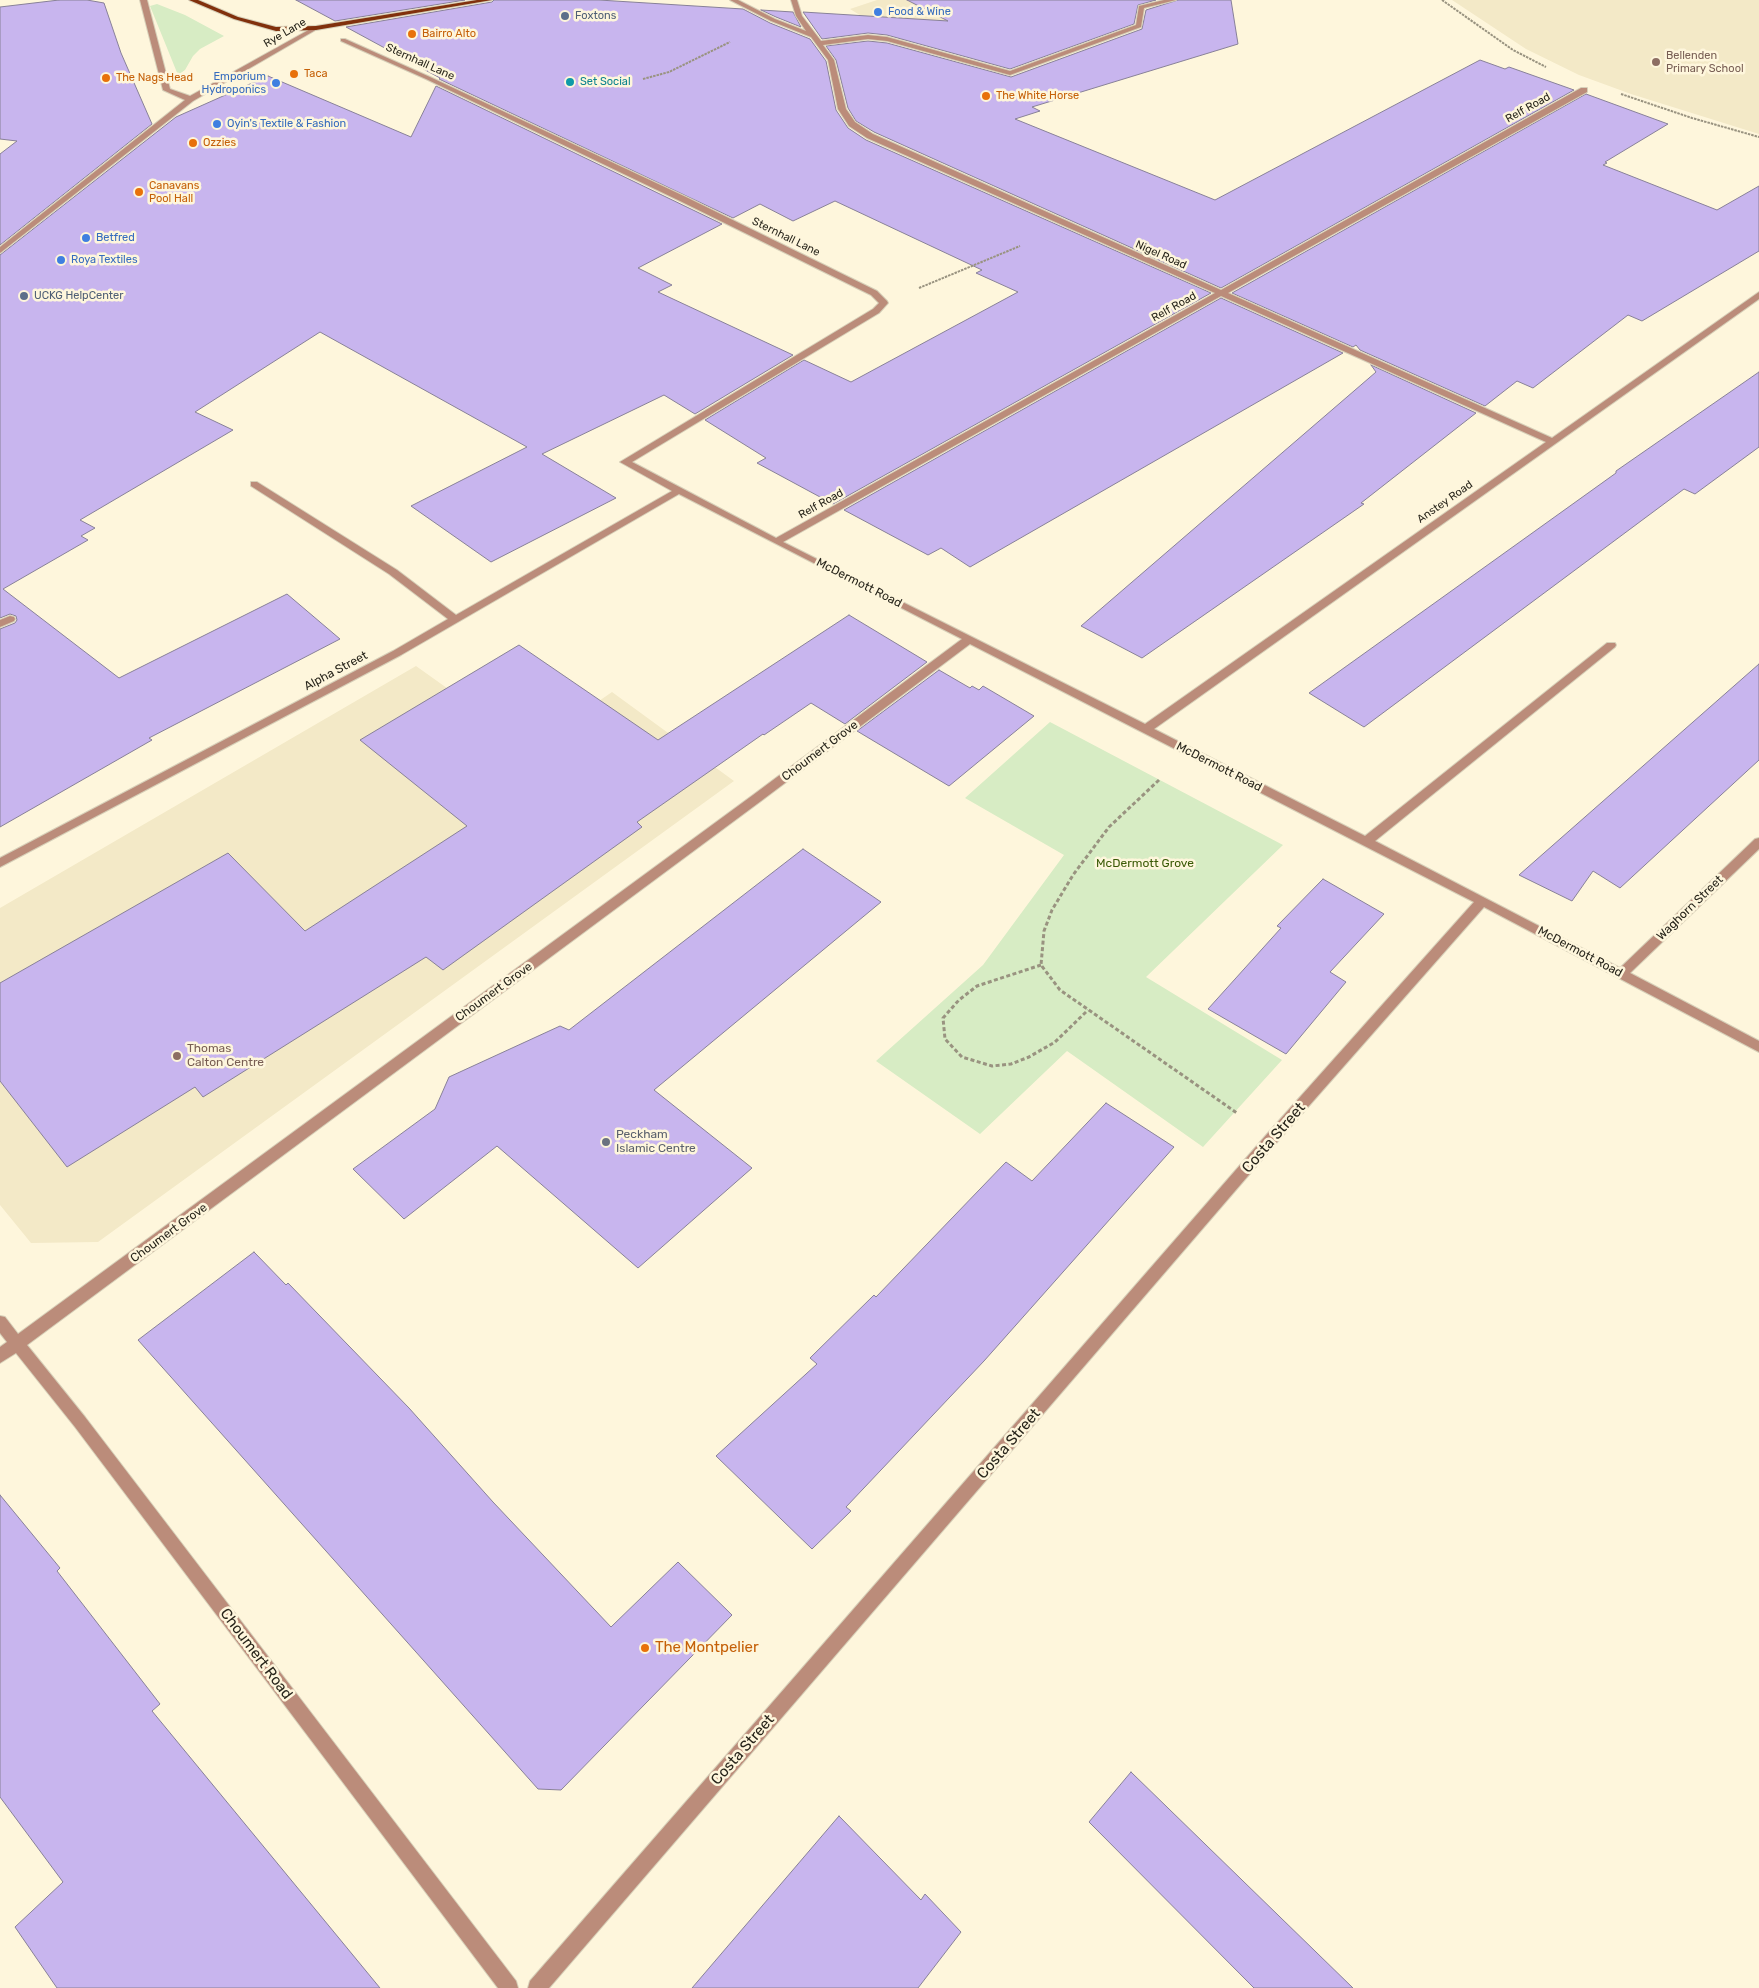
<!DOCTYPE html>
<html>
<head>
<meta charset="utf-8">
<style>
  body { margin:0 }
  canvas { display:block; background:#fef6dc }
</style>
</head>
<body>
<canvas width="1759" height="1988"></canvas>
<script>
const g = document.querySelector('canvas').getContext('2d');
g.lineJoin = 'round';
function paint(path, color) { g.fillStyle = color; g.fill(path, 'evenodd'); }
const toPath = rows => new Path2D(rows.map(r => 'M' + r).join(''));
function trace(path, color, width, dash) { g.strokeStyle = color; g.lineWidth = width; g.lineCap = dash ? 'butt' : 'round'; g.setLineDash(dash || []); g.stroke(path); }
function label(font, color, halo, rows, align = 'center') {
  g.font = font + ' Rubik,sans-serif'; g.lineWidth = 5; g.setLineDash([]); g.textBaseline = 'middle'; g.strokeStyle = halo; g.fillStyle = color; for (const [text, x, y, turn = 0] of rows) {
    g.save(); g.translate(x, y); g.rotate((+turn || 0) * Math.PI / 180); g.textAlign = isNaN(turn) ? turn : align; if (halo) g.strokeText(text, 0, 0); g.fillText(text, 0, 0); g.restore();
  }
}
paint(toPath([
  [877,0,1089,0,902,41,850,9],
  [1452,0,1759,0,1759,134,1631,94,1579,75,1526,49],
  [416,666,531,748,612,692,734,781,98,1242,31,1243,0,1205,0,908]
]), '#f3e9c7');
paint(toPath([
  [157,4,185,15,224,36,200,49,193,56,185,70,178,75,150,6],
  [1050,722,1283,845,1146,977,1282,1060,1203,1147,1067,1051,980,1134,876,1061,983,965,1064,855,965,798]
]), '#d7ecc4');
const building = toPath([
  [59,0,87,0,104,3,121,53,152,124,0,245,0,154,17,141,0,139,0,7,59,0],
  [296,0,465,0,335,21,296,0],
  [494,0,599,0,743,9,770,23,810,39,826,61,836,110,848,128,866,140,1211,293,833,504,757,463,766,458,705,420,804,360,851,382,1018,292,976,273,982,270,835,201,793,221,760,204,733,218,439,79,440,78,346,27,492,2,494,0],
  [907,0,1156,0,1138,5,1134,24,1010,69,887,35,868,33,822,39,803,12,948,21,907,0],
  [1178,0,1231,0,1238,44,1032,107,1040,111,1015,119,1215,200,1480,60,1505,69,1509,67,1574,90,1221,288,874,132,856,121,848,108,836,60,826,46,868,41,887,43,1011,77,1142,29,1146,10,1178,0],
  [761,10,793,12,801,27,776,17,761,10],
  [268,76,411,137,436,86,722,224,638,268,672,285,658,292,793,355,695,414,664,395,542,454,616,498,491,562,411,506,527,447,320,332,195,412,233,430,80,520,95,528,81,536,88,540,3,589,119,678,287,594,340,639,149,738,152,740,0,827,0,629,15,623,17,620,16,616,10,614,0,618,0,255,176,117,268,76],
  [1586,94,1668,124,1605,162,1607,163,1603,165,1717,210,1759,186,1759,251,1642,321,1628,315,1533,388,1517,381,1485,406,1360,350,1356,345,1353,347,1232,293,1586,94],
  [1221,298,1343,353,970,567,941,548,928,555,844,510,1221,298],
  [1371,365,1476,413,1361,503,1364,504,1142,658,1081,626,1376,372,1371,365],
  [1759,372,1759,447,1695,494,1684,489,1364,727,1309,693,1616,473,1616,471,1759,372],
  [849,615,927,662,845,724,811,703,764,735,763,734,637,822,642,827,443,970,426,957,203,1097,195,1087,67,1167,0,1081,0,983,228,853,305,931,467,826,360,740,519,645,658,740,849,615],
  [1759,664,1759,760,1620,888,1593,871,1572,901,1519,875,1759,664],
  [939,670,970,688,972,686,979,690,983,686,1034,716,949,786,857,731,939,670],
  [803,849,881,902,654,1090,752,1168,638,1268,497,1146,404,1219,353,1169,435,1109,449,1077,560,1026,569,1030,803,849],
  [1323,879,1384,914,1330,972,1346,982,1286,1054,1208,1009,1281,928,1277,926,1323,879],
  [1106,1103,1174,1147,984,1361,846,1507,851,1511,812,1549,716,1456,817,1364,810,1358,874,1295,876,1297,1006,1162,1032,1181,1106,1103],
  [254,1252,286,1285,288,1283,409,1408,493,1502,611,1627,678,1562,732,1615,561,1790,538,1789,138,1340,254,1252],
  [0,1495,60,1568,57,1571,160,1704,152,1711,380,1988,57,1988,15,1927,63,1882,0,1797,0,1495],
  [1131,1772,1353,1988,1254,1988,1089,1822,1131,1772],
  [839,1816,921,1900,925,1894,961,1932,918,1988,692,1988,839,1816]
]);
paint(building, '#c8b5ee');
trace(building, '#888198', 1);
const minor = toPath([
  [140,0,147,0,170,89,190,96,314,27,319,28,193,101,0,253,0,247,185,100,163,90,140,0],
  [730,0,738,0,775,19,806,31,796,16,791,0,797,0,802,16,821,41,868,35,887,37,1010,71,1136,25,1139,6,1164,0,1176,0,1144,8,1141,27,1010,75,887,41,868,39,823,45,834,60,846,109,855,122,873,134,1221,290,1581,88,1587,88,1587,92,1228,293,1552,438,1759,292,1759,299,1154,729,1365,836,1607,643,1615,643,1616,645,1615,647,1375,841,1620,968,1755,839,1759,838,1759,849,1630,973,1759,1041,1759,1052,1484,907,1278,1141,549,1988,528,1988,530,1981,1268,1133,1474,902,970,644,761,801,27,1345,85,1417,516,1981,518,1988,498,1988,75,1427,16,1353,0,1363,0,1347,7,1342,0,1333,0,1316,5,1317,18,1334,753,795,962,639,679,494,401,655,0,867,0,858,393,651,448,619,389,574,251,486,251,482,257,482,397,570,456,615,672,491,620,462,873,309,879,303,871,295,680,201,426,79,341,41,341,39,345,39,430,77,686,197,877,291,887,301,888,303,879,313,632,462,776,538,1215,293,867,138,849,126,838,109,828,60,811,37,771,21,730,0],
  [1221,296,1546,442,1145,724,783,542,1221,296],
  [10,616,14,617,15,619,14,621,0,627,0,620,10,616]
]);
const major = toPath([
  [189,0,198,0,238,17,276,27,316,26,477,0,492,0,316,30,276,31,234,19,189,0]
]);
trace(minor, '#d7d0b9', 2);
trace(major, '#d7d0b9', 2);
trace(toPath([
  [1442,0,1513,50,1546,67],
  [643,79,669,72,730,42],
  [1621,94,1692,118,1759,137],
  [919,288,1020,246]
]), '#999380', 2, [2.5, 1]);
trace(toPath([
  [1159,780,1109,827,1073,875,1052,910,1044,931,1041,965,1060,990,1237,1113],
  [1041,965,977,986,959,1000,943,1018,945,1039,962,1057,992,1066,1011,1064,1029,1057,1055,1042,1088,1010]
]), '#999380', 3, [4, 2.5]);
paint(minor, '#bb8c7a');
paint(major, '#81300c');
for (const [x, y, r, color] of [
  [878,12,5,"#3f7fe0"],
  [565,16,5,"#5c6f8a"],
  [412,34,5,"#e8710a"],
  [1656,62,5,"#8d6e63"],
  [294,74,5,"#e8710a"],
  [106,78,5,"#e8710a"],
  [570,82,5,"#0f9aa8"],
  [276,83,5,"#3f7fe0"],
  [986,96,5,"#e8710a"],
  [217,124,5,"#3f7fe0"],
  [193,143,5,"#e8710a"],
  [139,192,5,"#e8710a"],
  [86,238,5,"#3f7fe0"],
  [61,260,5,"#3f7fe0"],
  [24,296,5,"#5c6f8a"],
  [177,1056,5,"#8d6e63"],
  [606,1142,5,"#6b7280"],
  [645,1648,5,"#e8710a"]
]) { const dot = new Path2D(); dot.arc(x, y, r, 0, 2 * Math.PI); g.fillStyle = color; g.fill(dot); trace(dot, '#fef6dc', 2); }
label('11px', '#366cbe', '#fef6dc', [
  ["Food & Wine",888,12],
  ["Emporium",266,77,"right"],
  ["Hydroponics",266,90,"right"],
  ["Oyin's Textile & Fashion",227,124],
  ["Betfred",96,238],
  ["Roya Textiles",71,260]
], 'left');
label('11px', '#4e5e75', '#fef6dc', [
  ["Foxtons",575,16],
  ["UCKG HelpCenter",34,296]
], 'left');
label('11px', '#28251b', '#fef6dc', [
  ["Rye Lane",285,33,-30],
  ["Sternhall Lane",420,62,24],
  ["Relf Road",1528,108,-29],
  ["Sternhall Lane",786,237,26],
  ["Nigel Road",1161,255,24],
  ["Relf Road",1174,307,-29],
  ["Anstey Road",1445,502,-35],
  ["Relf Road",821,504,-29]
]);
label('11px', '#c56008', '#fef6dc', [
  ["Bairro Alto",422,34],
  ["Taca",304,74],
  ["The Nags Head",116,78],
  ["The White Horse",996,96],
  ["Ozzies",203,143],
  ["Canavans",149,186],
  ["Pool Hall",149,199]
], 'left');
label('11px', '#785e54', '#fef6dc', [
  ["Bellenden",1666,56],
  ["Primary School",1666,69]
], 'left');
label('11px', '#0d838f', '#fef6dc', [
  ["Set Social",580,82]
], 'left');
label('12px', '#28251b', '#fef6dc', [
  ["McDermott Road",859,583,27],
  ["Alpha Street",336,671,-28],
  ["Choumert Grove",820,751,-37],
  ["McDermott Road",1219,767,27],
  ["Waghorn Street",1690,908,-44],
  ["McDermott Road",1580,952,28],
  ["Choumert Grove",494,992,-36],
  ["Choumert Grove",169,1233,-36]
]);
label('12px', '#3a5a06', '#fef6dc', [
  ["McDermott Grove",1145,864]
]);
label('12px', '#785e54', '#fef6dc', [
  ["Thomas",187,1049],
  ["Calton Centre",187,1063]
], 'left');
label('12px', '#5b616d', '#fef6dc', [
  ["Peckham",616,1135],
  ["Islamic Centre",616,1149]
], 'left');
label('15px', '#28251b', '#fef6dc', [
  ["Costa Street",1274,1138,-49],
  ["Costa Street",1009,1444,-49],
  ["Choumert Road",256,1654,53],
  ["Costa Street",743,1750,-49]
]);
label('15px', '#c56008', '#fef6dc', [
  ["The Montpelier",655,1648]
], 'left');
</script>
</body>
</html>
